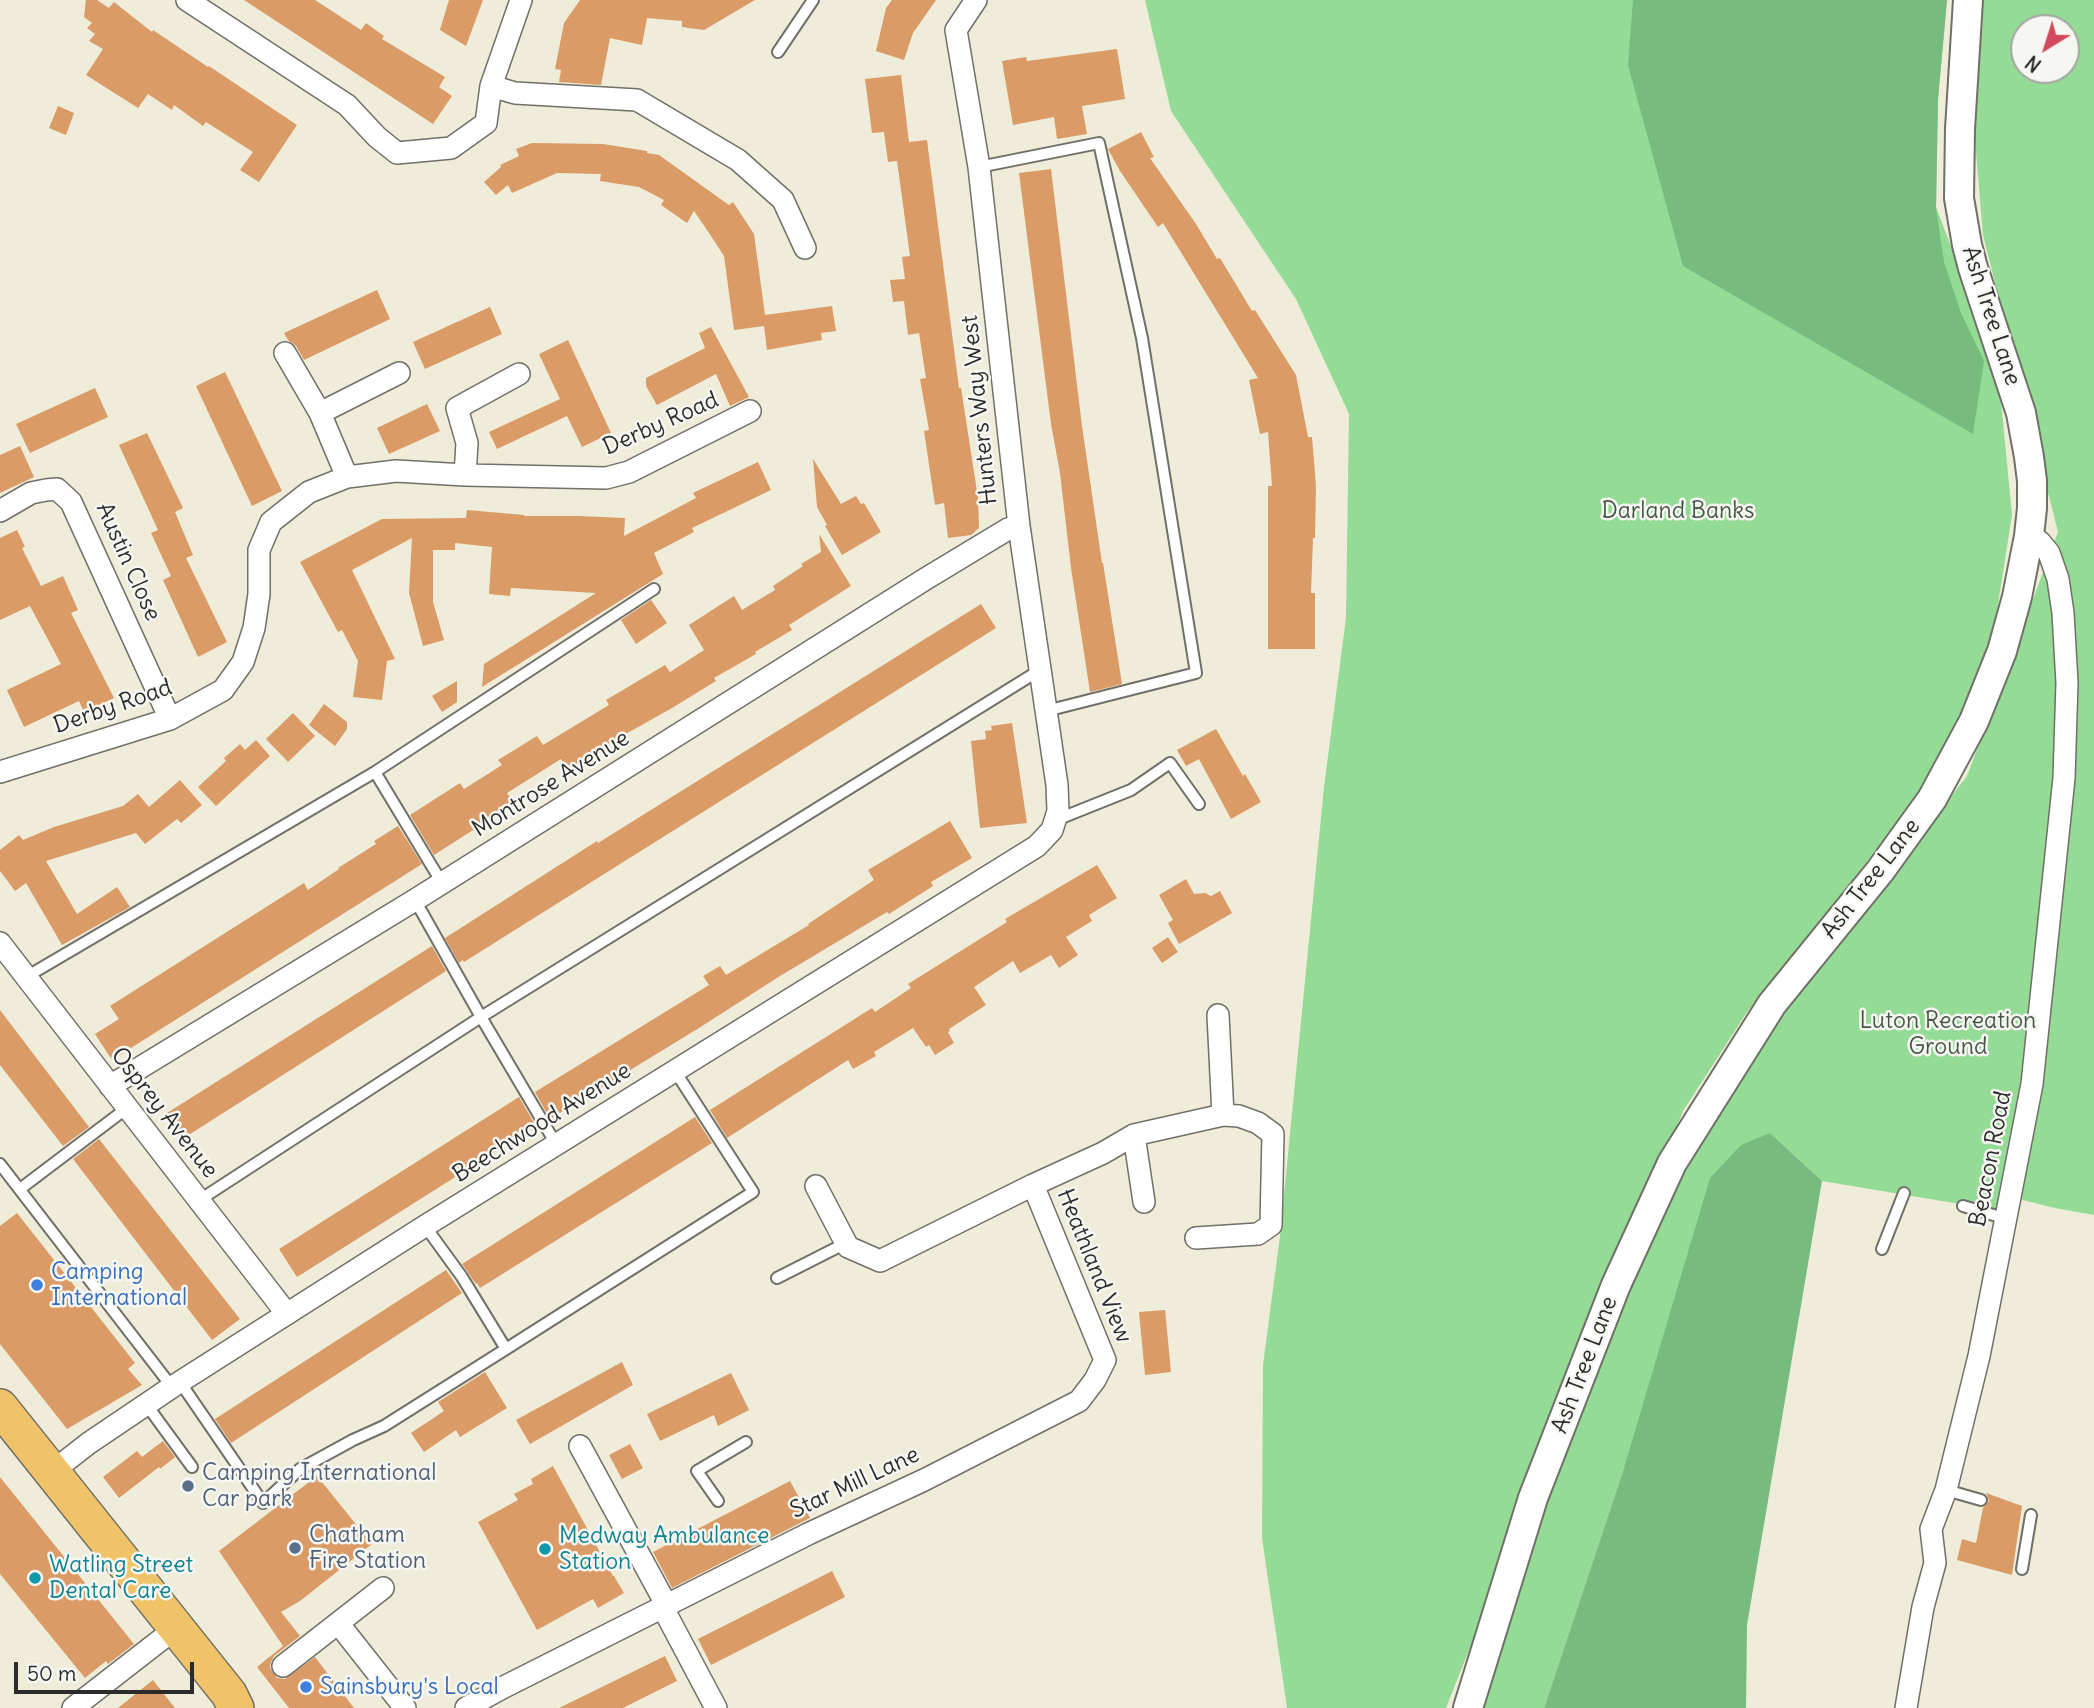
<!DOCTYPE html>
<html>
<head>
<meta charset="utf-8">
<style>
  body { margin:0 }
  #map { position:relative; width:2094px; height:1708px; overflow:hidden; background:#efecd9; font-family:Delius,sans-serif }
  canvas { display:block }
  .north { position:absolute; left:2010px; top:14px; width:70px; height:70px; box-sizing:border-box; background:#f6f6f2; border:2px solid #a5a5a2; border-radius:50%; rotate:218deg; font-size:19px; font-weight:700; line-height:28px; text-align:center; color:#2b2b2b }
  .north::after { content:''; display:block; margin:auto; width:24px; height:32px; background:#d1495b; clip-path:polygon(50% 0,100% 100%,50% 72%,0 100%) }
  .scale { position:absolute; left:14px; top:1662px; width:180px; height:32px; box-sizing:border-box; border:4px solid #2b2b2b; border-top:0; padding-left:9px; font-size:21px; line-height:24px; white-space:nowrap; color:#2b2b2b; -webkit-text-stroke:5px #f6f6f2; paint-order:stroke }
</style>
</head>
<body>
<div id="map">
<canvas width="2094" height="1708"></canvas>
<div class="north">N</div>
<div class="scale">50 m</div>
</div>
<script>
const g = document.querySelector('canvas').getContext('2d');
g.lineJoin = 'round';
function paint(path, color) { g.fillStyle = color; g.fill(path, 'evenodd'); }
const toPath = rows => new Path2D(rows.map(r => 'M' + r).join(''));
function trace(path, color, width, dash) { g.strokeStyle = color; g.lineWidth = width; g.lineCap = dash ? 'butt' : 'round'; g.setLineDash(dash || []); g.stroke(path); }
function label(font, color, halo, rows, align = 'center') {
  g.font = font + ' Delius,sans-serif'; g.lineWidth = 5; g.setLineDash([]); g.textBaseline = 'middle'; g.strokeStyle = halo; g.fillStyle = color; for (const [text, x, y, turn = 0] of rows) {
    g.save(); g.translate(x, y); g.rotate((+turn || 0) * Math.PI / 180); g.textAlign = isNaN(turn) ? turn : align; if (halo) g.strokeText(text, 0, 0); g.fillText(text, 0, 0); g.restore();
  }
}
paint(toPath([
  [1145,0,1947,0,1938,99,1936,207,1998,370,2012,515,1991,649,1927,783,1796,954,1747,1012,1683,1111,1446,1708,1287,1708,1262,1538,1263,1365,1280,1236,1324,787,1346,618,1349,414,1296,299,1171,111],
  [1983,0,2094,0,2094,1215,2055,1208,1999,1194,1996,1210,1822,1181,1770,1133,1624,1468,1544,1708,1477,1708,1616,1285,1749,1039,1857,919,1967,776,2058,532,1983,235,1972,104],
  [2024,28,2066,28,2066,70,2024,70]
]), '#94db96');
paint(toPath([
  [1633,0,1947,0,1938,99,1936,208,1944,262,1961,313,1984,361,1973,434,1683,266,1628,65],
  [1770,1133,1822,1181,1747,1625,1746,1708,1544,1708,1624,1468,1710,1178,1741,1145]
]), '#77bb7f');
paint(toPath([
  [86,0,97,0,109,8,114,2,152,32,153,30,208,67,209,66,297,125,259,182,240,170,253,152,206,122,203,126,174,105,172,110,148,94,138,108,86,75,103,49,89,41,95,34,87,28,92,23,84,17],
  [244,0,315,0,361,30,366,23,384,36,382,39,445,77,439,87,452,96,433,124],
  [449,0,483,0,466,46,440,30],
  [580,0,755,0,704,30,682,27,682,21,647,18,642,45,610,38,601,85,559,82,561,70,555,69,564,23],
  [892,0,936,0,913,33,904,60,876,51,886,8],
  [1117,49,1125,99,1082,106,1087,134,1057,139,1054,117,1013,125,1002,61,1026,57,1027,61],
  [901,75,909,142,927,140,959,388,961,388,978,498,979,528,971,535,948,538,944,503,935,505,924,431,929,430,920,379,926,378,919,333,908,335,904,301,893,302,890,280,905,279,902,257,910,256,897,161,888,162,884,132,872,133,865,79],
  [58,106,74,113,66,135,49,128],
  [1141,132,1154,157,1150,158,1196,224,1217,259,1220,258,1252,311,1255,310,1296,375,1308,437,1312,437,1316,486,1315,538,1313,538,1311,593,1315,593,1315,649,1268,649,1268,486,1272,486,1268,432,1260,434,1249,380,1258,378,1163,223,1158,227,1120,171,1108,149],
  [532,143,603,144,647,151,647,153,659,155,729,205,733,202,754,234,765,315,832,306,836,331,821,333,822,340,767,350,764,326,734,330,724,256,709,233,694,211,687,223,661,205,664,200,639,187,600,181,601,174,557,173,512,193,508,185,496,195,484,182,501,167,500,165,519,156,516,149],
  [1051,169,1082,426,1102,563,1103,563,1122,684,1090,692,1071,568,1060,473,1051,424,1019,173],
  [377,290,390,319,304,360,296,346,288,340,284,333],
  [490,307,502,334,425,369,413,342],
  [711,327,749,397,730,406,716,374,657,405,646,386,646,378,705,348,699,333],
  [568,340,611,433,582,447,567,416,497,449,489,432,560,399,539,354],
  [225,372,282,491,252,506,196,386],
  [95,388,108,417,30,453,16,424],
  [427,404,440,431,389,454,377,428],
  [147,433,183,508,175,512,193,555,186,558,227,642,198,657,163,580,171,576,151,533,158,530,119,445],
  [20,446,34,477,0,493,0,455],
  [813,459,841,504,856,496,861,504,864,503,881,532,842,555,825,526,827,525,817,507],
  [758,462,771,490,692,528,694,532,654,553,663,574,482,687,484,664,596,593,511,588,510,596,489,594,492,547,455,543,455,550,433,550,433,602,444,640,423,646,409,593,412,538,352,570,395,659,387,661,382,700,353,697,358,661,342,630,338,632,300,562,382,519,466,518,467,510,524,515,524,516,579,516,625,518,624,536,696,498,693,493],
  [17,530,25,547,22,548,41,586,63,576,78,610,71,613,114,698,84,712,79,701,24,727,7,690,61,664,30,606,0,620,0,538],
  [819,534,851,586,789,625,792,630,755,652,756,654,714,678,716,681,672,708,585,757,587,761,568,772,561,759,507,793,514,804,434,855,410,815,460,783,464,789,502,765,498,760,537,736,543,745,609,705,606,700,665,665,670,672,704,650,689,625,734,596,742,610,775,590,773,586,803,566,801,564,821,552],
  [651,600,667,623,636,644,621,620],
  [981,604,996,628,464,962,463,960,459,963,445,938,597,841,598,843],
  [457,681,457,702,442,712,432,696],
  [324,704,347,722,347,729,335,746,309,725],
  [293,713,315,736,288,762,266,739],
  [1012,723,1027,823,980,828,971,741,986,739,985,731,992,730,991,726],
  [1216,729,1243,776,1245,774,1261,802,1231,819,1199,759,1186,766,1177,750],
  [256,740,270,756,216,806,198,787,226,761,224,758,240,744,245,750],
  [180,780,202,805,181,823,177,819,145,844,136,833,46,861,77,914,117,887,130,907,62,945,26,883,15,891,0,871,0,850,19,835,23,840,54,827,123,806,138,794,149,807],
  [950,821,972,858,931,882,933,886,889,914,887,912,780,976,699,1028,550,1119,535,1092,709,985,703,976,720,966,726,975,809,925,808,924,874,880,868,870],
  [398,826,422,864,112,1060,95,1034,119,1019,110,1006,304,883,308,890,339,869,338,868,376,844,374,841],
  [1097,865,1117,898,1089,915,1092,921,1066,937,1078,955,1059,968,1051,955,1020,973,1013,961,974,987,986,1005,949,1029,950,1031,948,1032,954,1043,935,1055,929,1045,926,1047,913,1028,874,1052,876,1056,853,1069,848,1060,727,1138,710,1110,872,1008,875,1012,911,988,908,984,1007,922,1005,919],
  [1186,879,1194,894,1205,893,1211,896,1220,891,1232,913,1179,944,1168,923,1173,920,1159,895],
  [1168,937,1178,952,1162,963,1152,948],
  [432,946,446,971,184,1138,167,1113],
  [0,1010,89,1127,63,1146,0,1065],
  [519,1097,536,1126,297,1277,279,1249],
  [695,1117,712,1143,480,1288,477,1283,476,1284,462,1264],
  [99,1139,240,1319,212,1340,73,1159],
  [17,1213,135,1363,128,1369,142,1385,67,1429,0,1344,0,1226],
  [446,1270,462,1293,231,1443,215,1419],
  [1165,1310,1171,1372,1145,1375,1139,1312],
  [622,1362,633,1385,530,1444,516,1420],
  [485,1372,507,1408,460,1437,456,1430,424,1452,411,1433,444,1411,438,1402],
  [731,1373,749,1410,718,1426,714,1415,660,1441,647,1414],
  [163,1441,175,1457,160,1469,159,1467,119,1498,103,1477,137,1451,142,1457],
  [630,1444,643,1468,622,1479,609,1455],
  [553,1466,613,1576,614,1576,624,1593,598,1608,593,1599,537,1630,478,1522,518,1500,514,1494,533,1484,531,1479],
  [317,1476,372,1544,300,1601,281,1612,300,1636,274,1656,271,1662,270,1668,277,1678,285,1679,315,1657,354,1708,289,1708,257,1667,283,1646,219,1551],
  [0,1477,134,1644,108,1664,106,1661,85,1678,0,1574],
  [790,1481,810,1518,672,1588,653,1552],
  [1986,1493,2022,1506,2012,1575,1957,1560,1962,1539,1976,1543,1983,1508,1989,1501],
  [832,1571,845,1597,711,1665,698,1639],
  [665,1656,677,1681,623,1708,559,1708],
  [153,1680,175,1708,118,1708]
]), '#db9b66');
const service = toPath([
  [778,52,813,0],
  [979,167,1099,143,1142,338,1196,673,1046,711],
  [375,772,442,883],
  [1056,820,1131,790,1170,763,1199,804],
  [415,900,481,1017,556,1144],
  [26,977,375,772,654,589],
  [0,1164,172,1387],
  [20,1189,127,1108],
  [198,1201,481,1017,1040,670],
  [1963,1206,2007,1219],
  [1882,1249,1904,1193],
  [777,1278,846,1243],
  [506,1349,753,1192,675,1071],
  [180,1382,263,1503,300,1469,353,1440,384,1426,506,1349,462,1277,425,1226],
  [146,1404,192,1467],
  [1946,1490,1981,1500],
  [718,1501,697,1471,746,1442],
  [2022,1569,2031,1515]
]);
const minor = toPath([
  [187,0,347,105,377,137,397,153,451,148,486,123,491,86,521,0],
  [491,86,515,93,637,100,738,160,783,200,805,248],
  [285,353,320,413],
  [465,475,467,443,457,408,519,374],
  [347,477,320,413,399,373],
  [0,511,31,493,46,490,57,489,71,502,170,719],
  [0,772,170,719,223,690,243,662,254,628,259,594,259,550,271,522,309,492,347,477,396,471,465,475,606,478,629,472,750,411],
  [0,943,287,1314],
  [1218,1015,1223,1115],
  [110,1086,415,900,927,578,1008,529,1019,526],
  [1134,1135,1144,1202],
  [816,1186,848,1247,880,1261,1033,1185,1103,1153,1134,1135,1223,1115,1239,1116,1258,1123,1273,1134,1271,1225,1258,1234,1196,1238],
  [580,1446,667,1606],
  [53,1471,89,1443,172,1387,425,1226,1037,846,1052,830,1058,811,1057,785,1019,526,979,167,956,30,976,0],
  [663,1608,716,1708],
  [338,1623,405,1708],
  [283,1666,383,1588],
  [73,1708,176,1628],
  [466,1708,502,1688,808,1534,924,1480,1079,1401,1095,1380,1105,1360,1033,1185],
  [1906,1708,1923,1607,1935,1563,1931,1529,1946,1490,1979,1356,2032,1084,2064,778,2067,683,2063,613,2058,579,2049,553,2040,542,2029,536]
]);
const tertiary = toPath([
  [1468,1708,1533,1498,1616,1285,1672,1163,1772,1004,1880,871,1932,799,1974,721,2002,651,2017,597,2029,536,2032,508,2032,481,2029,457,2021,413,1973,268,1967,245,1959,198,1960,129,1968,0]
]);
const primary = toPath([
  [0,1407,229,1694,236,1708]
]);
trace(service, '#706f68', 14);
trace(minor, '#706f68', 24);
trace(tertiary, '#706f68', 32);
trace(primary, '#706f68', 38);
trace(service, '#fff', 10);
trace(minor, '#fff', 21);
trace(tertiary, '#fff', 28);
trace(primary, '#f0c369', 35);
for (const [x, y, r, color] of [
  [37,1285,7,"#3f7fe0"],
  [188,1486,7,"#5c6f8a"],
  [295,1548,7,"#5c6f8a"],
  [545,1549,7,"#0f9aa8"],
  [35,1578,7,"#0f9aa8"],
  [306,1687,7,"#3f7fe0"]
]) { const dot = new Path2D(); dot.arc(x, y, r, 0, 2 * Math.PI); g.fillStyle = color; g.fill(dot); trace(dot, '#f6f6f2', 2.5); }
label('23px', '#2b2b2b', '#f6f6f2', [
  ["Ash Tree Lane",1991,316,72],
  ["Hunters Way West",980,410,-96],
  ["Derby Road",661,424,-24],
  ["Austin Close",128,562,66],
  ["Derby Road",113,707,-19],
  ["Montrose Avenue",551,784,-32],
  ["Ash Tree Lane",1871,879,-52],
  ["Osprey Avenue",164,1113,52],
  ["Beechwood Avenue",542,1123,-32],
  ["Beacon Road",1991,1159,-79],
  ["Heathland View",1094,1266,68],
  ["Ash Tree Lane",1585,1365,-69],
  ["Star Mill Lane",855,1483,-25]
]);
label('23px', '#455746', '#f6f6f2', [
  ["Darland Banks",1678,511],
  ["Luton Recreation",1948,1021],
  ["Ground",1948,1047]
]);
label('23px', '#366cbe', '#f6f6f2', [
  ["Camping",51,1272],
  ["International",51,1298],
  ["Sainsbury's Local",320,1687]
], 'left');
label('23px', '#4e5e75', '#f6f6f2', [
  ["Camping International",202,1473],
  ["Car park",202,1499],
  ["Chatham",309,1535],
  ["Fire Station",309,1561]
], 'left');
label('23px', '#0d838f', '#f6f6f2', [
  ["Medway Ambulance",559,1536],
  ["Station",559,1562],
  ["Watling Street",49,1565],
  ["Dental Care",49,1591]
], 'left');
</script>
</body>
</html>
